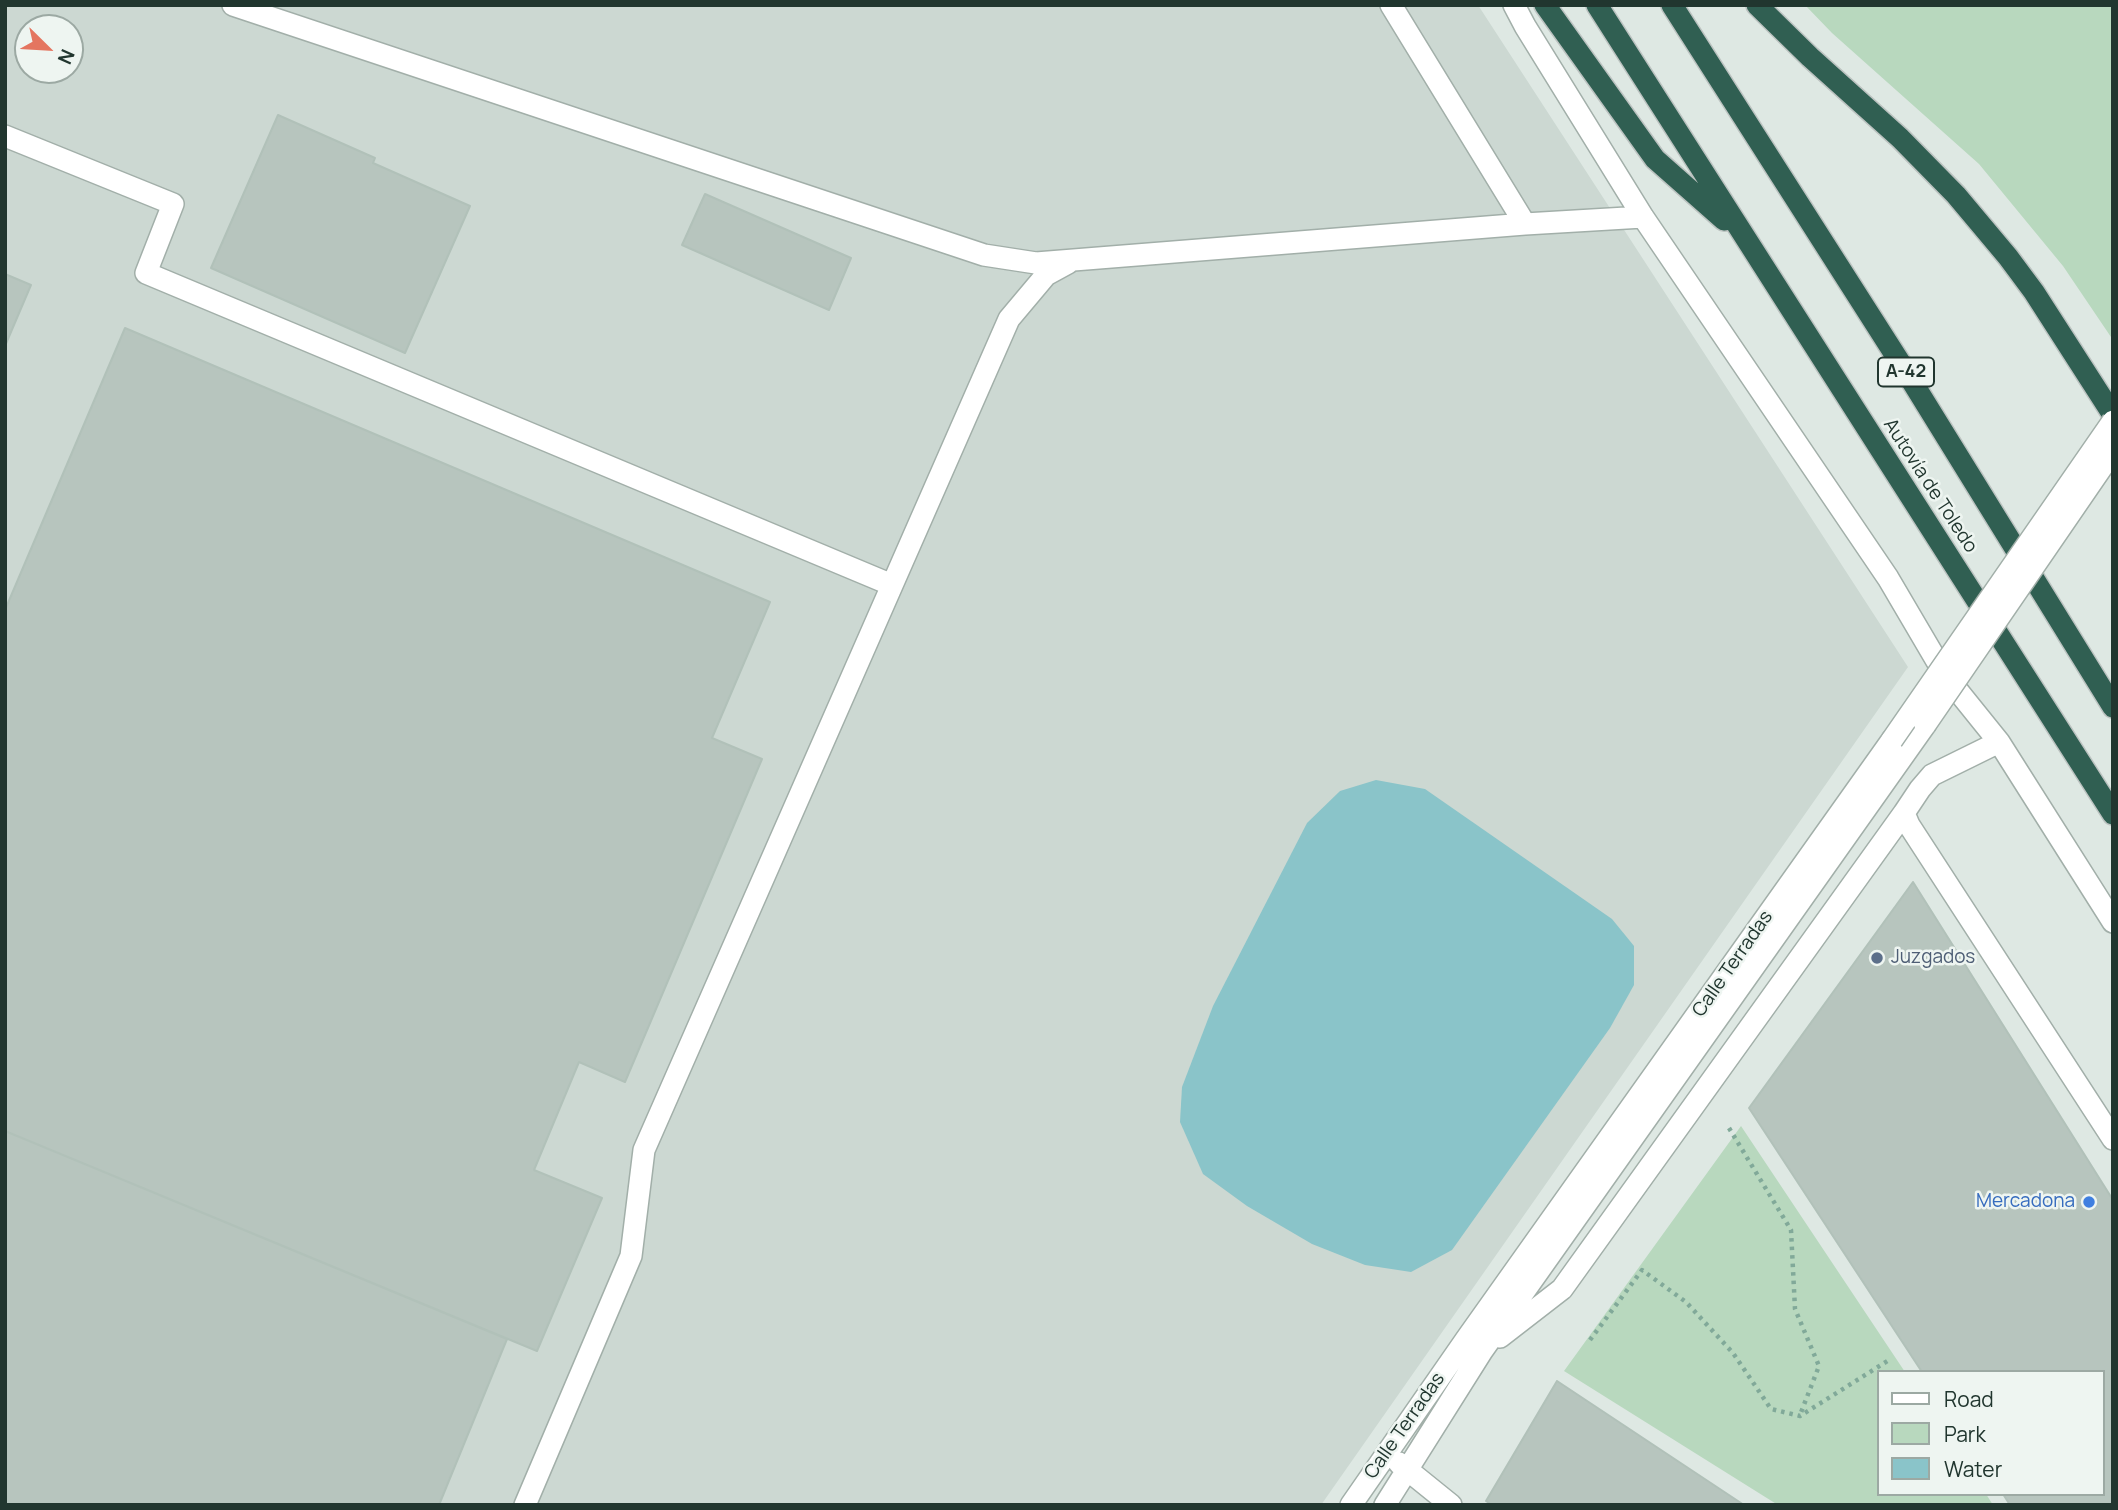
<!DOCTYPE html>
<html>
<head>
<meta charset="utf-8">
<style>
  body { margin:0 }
  #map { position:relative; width:2118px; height:1510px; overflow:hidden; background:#dee8e3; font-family:Manrope,sans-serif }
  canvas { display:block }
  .frame { position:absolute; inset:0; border:7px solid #21362f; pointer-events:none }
  .legend { position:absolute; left:1877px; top:1370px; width:228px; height:126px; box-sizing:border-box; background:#eef5f1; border:2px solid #9ca9a3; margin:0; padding:9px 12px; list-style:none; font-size:21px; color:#21362f }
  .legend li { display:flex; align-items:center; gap:14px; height:35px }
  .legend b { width:35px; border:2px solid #9ca9a3 }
  .north { position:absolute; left:14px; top:14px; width:70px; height:70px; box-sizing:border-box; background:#eef5f1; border:2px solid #9ca9a3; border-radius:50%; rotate:114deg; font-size:19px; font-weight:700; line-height:28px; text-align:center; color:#21362f }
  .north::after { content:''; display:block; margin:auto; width:24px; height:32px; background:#e47560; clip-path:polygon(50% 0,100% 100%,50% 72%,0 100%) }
</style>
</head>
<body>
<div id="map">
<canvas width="2118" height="1510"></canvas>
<div class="frame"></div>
<ul class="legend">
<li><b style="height:9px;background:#fff"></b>Road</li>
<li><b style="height:19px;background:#b8d8be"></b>Park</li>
<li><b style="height:19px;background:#8ac4c9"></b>Water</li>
</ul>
<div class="north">N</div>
</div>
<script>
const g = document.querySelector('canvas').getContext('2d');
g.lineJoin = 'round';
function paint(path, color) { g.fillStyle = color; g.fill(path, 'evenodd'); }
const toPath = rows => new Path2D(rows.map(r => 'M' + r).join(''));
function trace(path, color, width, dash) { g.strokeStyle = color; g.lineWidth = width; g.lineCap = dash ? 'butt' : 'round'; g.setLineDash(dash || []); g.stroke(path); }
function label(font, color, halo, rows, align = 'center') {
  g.font = font + ' Manrope,sans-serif'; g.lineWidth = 5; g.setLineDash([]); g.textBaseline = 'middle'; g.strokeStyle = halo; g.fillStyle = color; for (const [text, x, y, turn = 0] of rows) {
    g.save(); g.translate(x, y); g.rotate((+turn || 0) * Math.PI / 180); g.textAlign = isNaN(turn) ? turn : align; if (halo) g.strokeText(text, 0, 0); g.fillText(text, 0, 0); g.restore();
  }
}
paint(toPath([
  [5,5,1478,5,1908,667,1321,1505,5,1505],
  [28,28,70,28,70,70,28,70]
]), '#ccd8d2');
paint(toPath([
  [1805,5,2113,5,2113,340,2063,266,1979,164,1832,33],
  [1741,1126,1905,1372,1878,1372,1878,1494,1986,1494,1993,1505,1778,1505,1564,1371]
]), '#b8d8be');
paint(toPath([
  [1376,780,1425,789,1612,919,1634,946,1634,985,1610,1028,1452,1250,1411,1272,1365,1265,1312,1244,1247,1206,1203,1174,1180,1122,1182,1087,1213,1006,1307,823,1340,791]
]), '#8ac4c9');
const building = toPath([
  [278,115,375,158,373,163,470,206,405,353,211,268,278,115],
  [705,194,851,258,829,310,682,245,705,194],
  [5,274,31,285,5,346,5,274],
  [125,328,770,602,712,738,762,759,625,1082,579,1062,534,1170,602,1198,537,1351,5,1131,5,610,125,328],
  [1913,882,2113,1200,2113,1505,2010,1505,2003,1494,2102,1494,2102,1372,1922,1372,1749,1108,1913,882],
  [5,1131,507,1339,439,1505,5,1505,5,1131],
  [1557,1381,1744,1505,1492,1505,1486,1501,1557,1381]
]);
paint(building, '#b7c5be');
trace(building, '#b1c1b9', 2);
const minor = toPath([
  [233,5,984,255,1036,263,1525,224,1643,217],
  [1391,5,1525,224],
  [1514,5,1525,26,1643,217,1888,578,1945,675,1999,742,2113,922],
  [5,136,173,204,146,273,892,585],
  [1999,742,1932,775,1920,789,1904,813,1909,825,2113,1139],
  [1500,1337,1562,1289,1904,813],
  [1399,1463,1451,1505],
  [525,1505,631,1256,644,1150,1009,319,1046,275,1068,263],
  [1351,1505,1467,1338,1892,740],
  [1385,1505,1482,1351,1925,725]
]);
const highway = toPath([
  [1545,5,1655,159,1724,220],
  [1597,5,2113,814],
  [1672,5,1908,375,2113,707],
  [1757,5,1810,57,1900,138,1956,195,2008,257,2034,292,2113,415]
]);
trace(minor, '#a2afa9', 24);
trace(highway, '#bcc3c1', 24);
trace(toPath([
  [1729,1128,1791,1230,1795,1309,1819,1366,1800,1415],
  [1590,1340,1642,1270,1686,1302,1733,1353,1771,1409,1800,1416,1889,1360]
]), '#81a999', 4.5, [3.5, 5]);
trace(minor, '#fff', 21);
trace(highway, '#305f52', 21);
const minorBridge = toPath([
  [1925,725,2113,451],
  [1892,740,2113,421]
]);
trace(minorBridge, '#a2afa9', 24, []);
trace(minorBridge, '#fff', 21);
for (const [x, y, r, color] of [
  [1877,958,7,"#5c6f8a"],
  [2089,1202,7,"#3f7fe0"]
]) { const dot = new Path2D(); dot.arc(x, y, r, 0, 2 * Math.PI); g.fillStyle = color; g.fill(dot); trace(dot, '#eef5f1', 2.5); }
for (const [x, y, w] of [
  [1906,372,56]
]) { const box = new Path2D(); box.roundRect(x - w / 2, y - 14.5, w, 29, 5); g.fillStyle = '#eef5f1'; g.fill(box); trace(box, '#21362f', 2); }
label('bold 18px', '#21362f', null, [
  ["A-42",1906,372]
]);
label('19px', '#21362f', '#eef5f1', [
  ["Autovía de Toledo",1930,486,57],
  ["Calle Terradas",1733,964,-55],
  ["Calle Terradas",1405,1426,-55]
]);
label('19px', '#4e5e75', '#eef5f1', [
  ["Juzgados",1891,958]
], 'left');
label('19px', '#366cbe', '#eef5f1', [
  ["Mercadona",2075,1202]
], 'right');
</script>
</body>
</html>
